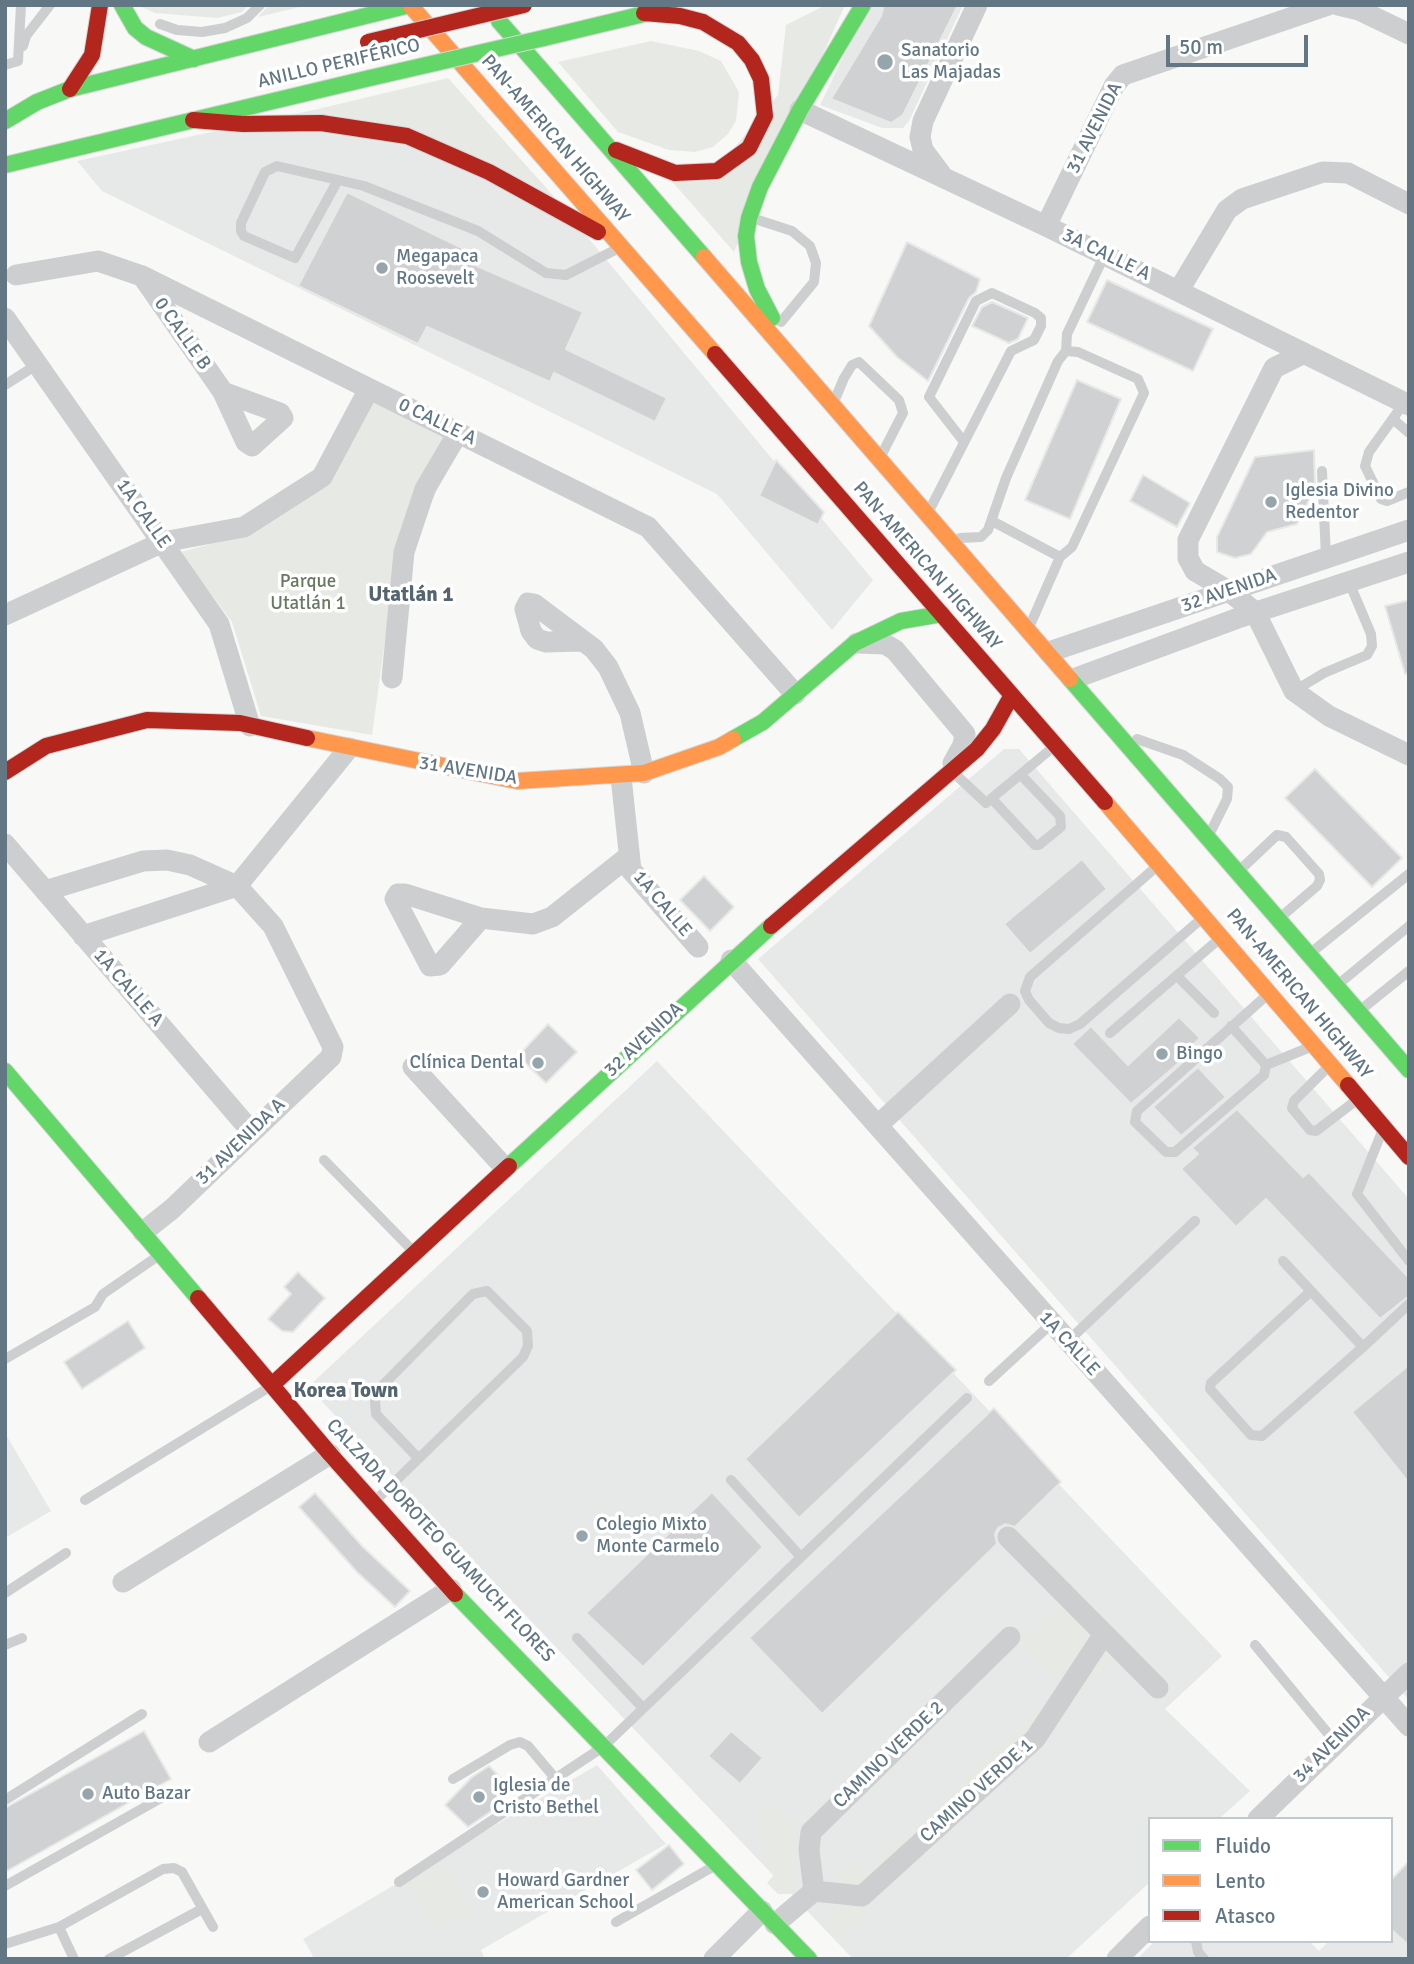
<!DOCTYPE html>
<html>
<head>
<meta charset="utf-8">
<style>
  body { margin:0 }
  #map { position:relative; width:1414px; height:1964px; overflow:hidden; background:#f8f8f7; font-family:Signika,sans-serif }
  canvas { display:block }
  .frame { position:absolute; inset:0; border:7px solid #627783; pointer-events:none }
  .legend { position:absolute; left:1148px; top:1817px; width:245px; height:126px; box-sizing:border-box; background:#fff; border:2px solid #c0c9cd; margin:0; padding:9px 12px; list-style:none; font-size:21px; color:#627783 }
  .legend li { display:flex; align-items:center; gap:14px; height:35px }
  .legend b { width:35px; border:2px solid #c0c9cd }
  .scale { position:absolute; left:1166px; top:35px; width:142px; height:32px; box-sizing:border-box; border:4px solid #627783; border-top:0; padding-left:9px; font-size:21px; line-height:24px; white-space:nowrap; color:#627783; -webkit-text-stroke:5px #fff; paint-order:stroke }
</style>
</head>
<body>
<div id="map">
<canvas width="1414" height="1964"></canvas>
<div class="frame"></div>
<ul class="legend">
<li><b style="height:9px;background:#63d668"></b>Fluido</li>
<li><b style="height:9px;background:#ff974d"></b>Lento</li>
<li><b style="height:9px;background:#b3261e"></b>Atasco</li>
</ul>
<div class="scale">50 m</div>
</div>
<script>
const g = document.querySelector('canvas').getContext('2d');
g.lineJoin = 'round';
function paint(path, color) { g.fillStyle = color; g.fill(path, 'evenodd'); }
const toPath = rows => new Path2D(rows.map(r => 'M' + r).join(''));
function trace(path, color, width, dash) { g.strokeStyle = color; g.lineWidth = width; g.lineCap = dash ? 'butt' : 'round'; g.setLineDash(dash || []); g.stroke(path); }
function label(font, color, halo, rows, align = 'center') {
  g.font = font + ' Signika,sans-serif'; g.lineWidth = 7; g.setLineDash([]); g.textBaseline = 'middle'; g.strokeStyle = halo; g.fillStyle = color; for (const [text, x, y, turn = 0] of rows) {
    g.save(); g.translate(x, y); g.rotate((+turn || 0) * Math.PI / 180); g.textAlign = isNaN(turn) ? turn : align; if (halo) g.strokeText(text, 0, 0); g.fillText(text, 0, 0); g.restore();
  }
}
paint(toPath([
  [868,5,963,5,909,121,903,128,882,128,820,105],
  [318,109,550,192,873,580,832,630,717,494,102,191,77,161],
  [1004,749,1019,749,1409,1199,1409,1700,758,959],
  [657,1061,1222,1656,1165,1709,1250,1791,1219,1819,1150,1819,1150,1882,1066,1959,853,1959,308,1387],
  [5,1433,51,1511,5,1538],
  [597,1765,666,1844,481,1950,485,1959,309,1959,313,1956,303,1939],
  [1409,1864,1409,1959,1137,1959,1155,1941,1309,1941,1319,1951,1329,1941,1391,1941,1391,1881]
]), '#e7e9e8');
paint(toPath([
  [137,5,248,5,242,12,217,18,155,13],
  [269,5,308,5,258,17],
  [826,5,845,5,734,252,669,178,707,181,778,95,786,25],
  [651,41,699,51,721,61,739,92,736,121,728,134,713,147,695,152,669,150,618,132,558,62],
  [448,78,550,192,318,109],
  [374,396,459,441,392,590,372,735,261,716,232,622,180,552,246,535,329,484],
  [1066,1601,1090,1631,1058,1680,1019,1645],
  [1107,1645,1117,1659,1070,1704],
  [1045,1702,1032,1726,868,1884,839,1888,838,1877,851,1865,865,1873],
  [766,1803,791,1824,803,1816,794,1836,797,1884,789,1894,778,1894,767,1883,774,1875,756,1823,757,1815],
  [443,1865,472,1913,438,1932,410,1883],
  [848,1898,865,1912,860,1918,862,1921,838,1943,824,1924]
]), '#e7eae4');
const building = toPath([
  [884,5,958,5,903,115,891,123,831,99,881,16,884,5],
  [347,192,466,250,461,259,583,312,566,349,667,398,655,422,554,373,550,382,427,327,418,344,298,286,347,192],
  [907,242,980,279,976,292,969,298,928,381,897,357,869,326,907,242],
  [1107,280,1213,329,1193,371,1087,322,1107,280],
  [992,302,1028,318,1018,339,1009,343,972,326,982,307,992,302],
  [1077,380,1121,399,1070,519,1025,500,1077,380],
  [1314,450,1315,488,1297,524,1267,532,1251,554,1235,558,1217,552,1217,537,1255,457,1314,450],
  [776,460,824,512,818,525,759,496,776,460],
  [1143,475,1190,503,1177,527,1130,501,1143,475],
  [1409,600,1409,674,1405,674,1385,606,1409,600],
  [1315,769,1402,858,1372,887,1285,798,1315,769],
  [1082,859,1107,889,1030,954,1004,924,1082,859],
  [704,876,734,907,710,931,680,900,704,876],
  [1179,1017,1200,1038,1184,1053,1187,1056,1131,1104,1072,1044,1091,1026,1128,1065,1179,1017],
  [548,1024,577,1052,546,1083,518,1056,548,1024],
  [1198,1067,1226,1097,1181,1136,1153,1107,1198,1067],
  [1237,1109,1303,1177,1309,1172,1409,1278,1409,1296,1380,1319,1266,1199,1236,1227,1181,1169,1198,1154,1192,1148,1237,1109],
  [298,1272,325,1298,293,1332,282,1331,268,1319,291,1294,284,1287,298,1272],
  [898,1312,956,1370,799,1518,745,1459,898,1312],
  [128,1321,145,1348,82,1389,64,1362,128,1321],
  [1409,1365,1409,1483,1352,1412,1409,1365],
  [994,1408,1061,1482,1015,1527,1005,1524,998,1528,995,1534,997,1544,822,1714,749,1638,994,1408],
  [712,1492,763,1547,643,1667,586,1613,712,1492],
  [315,1493,363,1547,410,1591,395,1607,357,1572,299,1507,315,1493],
  [144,1731,171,1779,5,1872,5,1808,144,1731],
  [731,1731,763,1758,740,1784,708,1756,731,1731],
  [489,1766,513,1790,493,1810,468,1827,445,1805,472,1777,489,1766],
  [669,1845,684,1864,652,1890,636,1870,669,1845],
  [1409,1861,1409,1946,1391,1929,1391,1880,1409,1861]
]);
paint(building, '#cfd1d2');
trace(building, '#e8e8e7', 2);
const fast = toPath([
  [122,5,135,28,146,37,194,59],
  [499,21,704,257],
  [544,38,669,8],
  [5,121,37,102,70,89,410,5],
  [5,165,370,78],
  [772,318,757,289,749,262,746,236,749,218,760,187,800,110,863,5],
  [1070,679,1409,1070],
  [733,739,763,722,855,643,901,621,942,614],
  [5,1071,198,1298],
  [509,1166,771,926],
  [455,1594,809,1959]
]);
const slow = toPath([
  [410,5,715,354],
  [704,257,1070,679],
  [307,738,517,781,644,773,719,747,733,739],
  [1105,802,1348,1085]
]);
const jam = toPath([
  [70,89,92,55,100,5],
  [193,120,243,124,321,123,407,136,489,172,598,232],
  [616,150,675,173,717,171,749,148,765,116,761,79,752,60,738,43,703,22,680,16,644,13],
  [715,354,1105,802],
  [5,772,46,746,147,720,240,723,307,738],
  [771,926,977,749,993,729,1012,695],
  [1348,1085,1409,1157],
  [198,1298,330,1454,455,1594],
  [272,1385,509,1166]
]);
trace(fast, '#d5d6d7', 18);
trace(slow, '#d5d6d7', 18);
trace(jam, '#d5d6d7', 18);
trace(toPath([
  [160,24,177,30,202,32,225,28,247,18,260,5],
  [23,46,26,36,50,5],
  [5,65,18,61,21,5],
  [338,180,295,258,244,236,241,231,241,223,265,172,277,166,364,186,478,231,546,273,566,275,617,249],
  [755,219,792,231,810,246,816,263,814,282,781,322],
  [1066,351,1067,334,1105,254],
  [5,385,38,364],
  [836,397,844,378,852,365,859,362,899,400,903,413,883,452],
  [1404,403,1369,452,1365,466,1381,499,1387,501,1409,492],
  [1393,419,1409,433],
  [1322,471,1326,557],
  [931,507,1011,351,1034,340,1041,326,1041,318,1035,313,992,293,976,301,929,397,964,442],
  [992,521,1060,557],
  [960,538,981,537,988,530,1006,478,1058,361,1066,351,1078,352,1138,379,1144,393,1072,547,1060,557,1031,623],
  [1294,691,1324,673,1367,655,1372,646,1371,634,1349,582],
  [1137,739,1183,755,1220,779,1228,787,1227,799,1211,831],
  [953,772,986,803,1051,749],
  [993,800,1035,845,1039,845,1061,827,1060,816,1021,775],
  [1155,868,1030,977,1025,991,1029,1000,1049,1023,1059,1028,1069,1029,1080,1024,1200,920],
  [1240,870,1277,835,1286,837,1319,874,1320,880,1317,886,1282,916],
  [1313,951,1409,874],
  [1177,976,1214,1013],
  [1341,982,1409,926],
  [1363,1008,1409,971],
  [1231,1026,1266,1065],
  [1110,1033,1218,940],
  [1266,1065,1264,1075,1175,1152,1166,1152,1135,1122,1137,1111,1266,996],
  [1266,1065,1308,1048],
  [1327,1068,1294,1101,1292,1108,1310,1130,1316,1131,1354,1102],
  [1381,1134,1357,1194,1409,1261],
  [324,1160,414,1252],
  [1283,1261,1363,1347,1409,1304],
  [1311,1291,1211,1383,1210,1389,1251,1435,1262,1436,1363,1347],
  [1067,1342,1195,1221],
  [5,1359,95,1307,103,1294,158,1256],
  [989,1381,1051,1324],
  [731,1480,801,1557],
  [85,1500,271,1386],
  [375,1501,523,1357,528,1346,527,1331,487,1291,473,1294,379,1389,375,1402,376,1414,418,1458],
  [5,1593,66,1553],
  [577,1638,643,1708],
  [5,1645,22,1638],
  [1255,1645,1335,1742],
  [453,1779,510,1745,520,1742,528,1746,555,1778],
  [5,1800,142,1714],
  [399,1882,603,1747,967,1398],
  [5,1886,161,1798],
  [616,1922,716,1865],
  [59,1927,74,1959],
  [1196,1941,1198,1952,1204,1959],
  [5,1944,59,1927,163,1869,174,1868,182,1872,213,1927],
  [109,1959,202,1909]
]), '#cdcecf', 10);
trace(toPath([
  [1338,5,1359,10,1409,34],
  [800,110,1046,226,1409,405],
  [941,174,923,150,920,137,923,121,977,5],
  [1046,226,1114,86,1123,75,1328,5],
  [16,275,98,261,142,276,648,527,795,694],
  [143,277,223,392,246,442,252,446,283,418,280,413,223,392],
  [1179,290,1227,210,1242,199,1323,172,1348,173,1409,204],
  [5,318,219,624,250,726],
  [1304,353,1274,368,1188,540,1188,558,1195,571,1229,591,1255,612,1294,691,1329,716,1409,755],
  [5,615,163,542,244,527,322,477,369,389],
  [582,641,546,642,537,639,531,631,525,609,528,603,534,604,594,649,608,667,630,713,644,773],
  [857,643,885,644,895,650,965,734,963,745,953,763],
  [1049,652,1409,530],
  [392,678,404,552,425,489,458,433],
  [1073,679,1241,617,1409,562],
  [621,777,631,870,698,947],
  [5,844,251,1131],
  [45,891,143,861,167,860,190,865,237,886,273,926,333,1047,331,1057,172,1209,143,1232],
  [481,918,440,965,430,966,395,899,398,894,405,894,481,918,533,924,552,917,629,856],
  [83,936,237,886,349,748],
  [731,960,1409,1726],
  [413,1067,505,1168],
  [878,1125,1010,1004],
  [1008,1537,1158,1688],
  [123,1582,330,1454],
  [209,1742,451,1589],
  [1258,1819,1409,1673],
  [814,1891,862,1896,1035,1739,1104,1634],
  [814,1891,809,1850,811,1832,1010,1637],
  [775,1924,814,1891],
  [714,1959,762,1911],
  [1117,1959,1150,1926]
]), '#cdcecf', 21);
trace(fast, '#63d668', 16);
trace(slow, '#ff974d', 16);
trace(jam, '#b3261e', 16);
const fastBridge = toPath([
  [370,78,544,38]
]);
const jamBridge = toPath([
  [368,42,524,5]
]);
trace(fastBridge, '#d5d5d5', 18, []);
trace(jamBridge, '#d5d5d5', 18, []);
trace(fastBridge, '#63d668', 16);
trace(jamBridge, '#b3261e', 16);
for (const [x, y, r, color] of [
  [885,62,9,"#96a4ac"],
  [382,268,7,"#96a4ac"],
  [1271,502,7,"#96a4ac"],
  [1162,1054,7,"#96a4ac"],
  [538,1063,7,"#96a4ac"],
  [582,1536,7,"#96a4ac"],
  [88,1794,7,"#96a4ac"],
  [479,1797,7,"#96a4ac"],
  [483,1892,7,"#96a4ac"]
]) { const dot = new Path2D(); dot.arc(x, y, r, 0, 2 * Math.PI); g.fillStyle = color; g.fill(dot); trace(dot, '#fff', 2.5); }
label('19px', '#627783', '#fff', [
  ["Sanatorio",901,51],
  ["Las Majadas",901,73],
  ["Megapaca",396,257],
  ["Roosevelt",396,279],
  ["Iglesia Divino",1285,491],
  ["Redentor",1285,513],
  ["Bingo",1176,1054],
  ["Clínica Dental",524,1063,"right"],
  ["Colegio Mixto",596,1525],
  ["Monte Carmelo",596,1547],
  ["Iglesia de",493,1786],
  ["Cristo Bethel",493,1808],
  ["Auto Bazar",102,1794],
  ["Howard Gardner",497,1881],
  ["American School",497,1903]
], 'left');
label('19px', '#627783', '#fff', [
  ["ANILLO PERIFÉRICO",339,64,-13],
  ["31 AVENIDA",1095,128,-63],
  ["PAN-AMERICAN HIGHWAY",555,139,49],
  ["3A CALLE A",1106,255,26],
  ["0 CALLE B",182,334,55],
  ["0 CALLE A",437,422,26],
  ["1A CALLE",143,514,55],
  ["PAN-AMERICAN HIGHWAY",927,566,49],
  ["32 AVENIDA",1229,591,-19],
  ["31 AVENIDA",468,771,9],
  ["1A CALLE",662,904,50],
  ["1A CALLE A",128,988,49],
  ["PAN-AMERICAN HIGHWAY",1299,994,50],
  ["32 AVENIDA",644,1040,-43],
  ["31 AVENIDA A",241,1142,-44],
  ["1A CALLE",1069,1344,48],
  ["CALZADA DOROTEO GUAMUCH FLORES",440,1541,47],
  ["34 AVENIDA",1332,1745,-45],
  ["CAMINO VERDE 2",889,1755,-44],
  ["CAMINO VERDE 1",977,1791,-42]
]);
label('19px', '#687a62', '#fff', [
  ["Parque",308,582],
  ["Utatlán 1",308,604]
]);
label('bold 21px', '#55646e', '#fff', [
  ["Utatlán 1",411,595],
  ["Korea Town",346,1391]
]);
</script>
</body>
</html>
